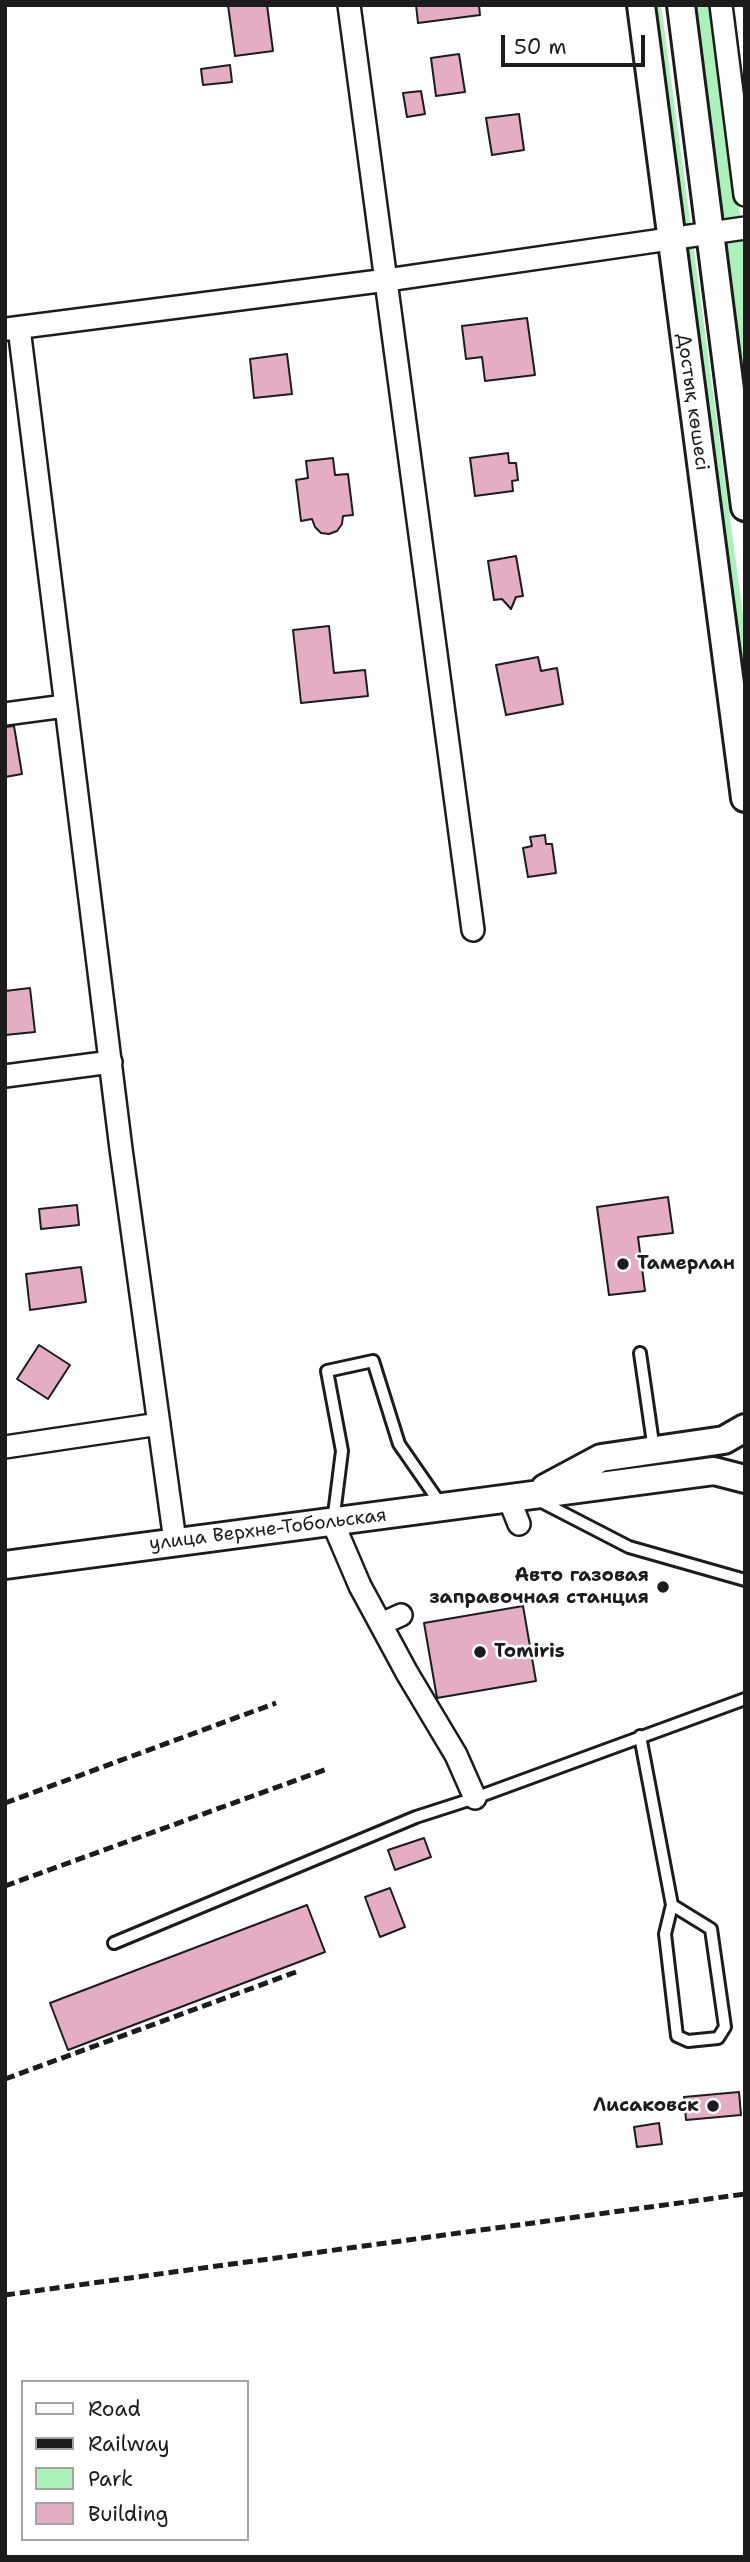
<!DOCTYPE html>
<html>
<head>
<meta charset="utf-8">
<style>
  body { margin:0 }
  #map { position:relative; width:750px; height:2562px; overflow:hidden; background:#fff; font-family:"Shantell Sans",sans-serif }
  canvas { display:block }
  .frame { position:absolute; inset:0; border:7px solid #1c1c1c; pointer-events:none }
  .legend { position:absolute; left:21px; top:2380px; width:228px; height:161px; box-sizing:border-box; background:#fff; border:2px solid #a4a4a4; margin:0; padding:9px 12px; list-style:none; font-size:21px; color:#1c1c1c }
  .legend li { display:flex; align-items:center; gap:14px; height:35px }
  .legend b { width:35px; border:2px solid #a4a4a4 }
  .scale { position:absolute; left:501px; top:35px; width:144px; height:32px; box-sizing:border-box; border:4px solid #1c1c1c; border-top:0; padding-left:9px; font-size:21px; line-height:24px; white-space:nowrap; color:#1c1c1c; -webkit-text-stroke:5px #fff; paint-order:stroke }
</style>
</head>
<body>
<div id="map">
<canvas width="750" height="2562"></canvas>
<div class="frame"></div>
<ul class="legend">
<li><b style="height:9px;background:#fff"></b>Road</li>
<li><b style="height:9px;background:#1c1c1c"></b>Railway</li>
<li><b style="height:19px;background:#acf0ba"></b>Park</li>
<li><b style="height:19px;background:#e4adc4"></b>Building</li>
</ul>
<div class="scale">50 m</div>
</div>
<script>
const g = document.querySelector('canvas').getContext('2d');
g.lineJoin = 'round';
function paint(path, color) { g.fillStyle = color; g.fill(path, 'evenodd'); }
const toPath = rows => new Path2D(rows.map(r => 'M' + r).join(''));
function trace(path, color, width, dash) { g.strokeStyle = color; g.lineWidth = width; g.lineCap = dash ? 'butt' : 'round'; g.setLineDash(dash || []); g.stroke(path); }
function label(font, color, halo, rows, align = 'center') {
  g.font = font + ' "Shantell Sans",sans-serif'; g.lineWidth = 5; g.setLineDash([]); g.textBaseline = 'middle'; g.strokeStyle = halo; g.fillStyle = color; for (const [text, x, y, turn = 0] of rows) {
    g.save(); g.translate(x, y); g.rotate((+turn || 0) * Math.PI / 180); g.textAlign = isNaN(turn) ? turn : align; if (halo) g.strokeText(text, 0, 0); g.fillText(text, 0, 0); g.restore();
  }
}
paint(toPath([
  [648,5,661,5,745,630,745,733],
  [687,5,712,5,745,252,745,424]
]), '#acf0ba');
const building = toPath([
  [228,5,267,5,273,51,235,56,228,5],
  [416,5,479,5,480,15,418,23,416,5],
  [459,54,465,92,436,96,431,58,459,54],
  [230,65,232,82,203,85,201,69,230,65],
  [421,91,425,114,407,117,403,93,421,91],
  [519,114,524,150,492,155,486,118,519,114],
  [527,318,535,375,485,381,482,357,466,359,462,326,527,318],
  [287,354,292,394,254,398,250,359,287,354],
  [508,453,509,463,516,463,518,480,512,481,513,491,475,496,470,458,508,453],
  [333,458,335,475,348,474,353,515,343,516,342,524,337,531,329,534,321,533,315,527,312,519,301,521,296,480,308,478,306,461,333,458],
  [516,556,523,596,516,597,511,609,502,599,494,600,488,561,516,556],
  [329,626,334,673,365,670,368,696,301,703,293,630,329,626],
  [538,657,541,671,557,668,563,704,506,715,496,665,538,657],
  [14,726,22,774,5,777,5,727,14,726],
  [545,835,546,844,552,844,556,873,528,877,523,848,532,846,530,837,545,835],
  [30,988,35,1032,5,1035,5,991,30,988],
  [668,1197,673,1233,638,1237,645,1291,609,1295,597,1207,668,1197],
  [77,1205,79,1225,41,1229,39,1209,77,1205],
  [81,1267,86,1302,30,1310,26,1274,81,1267],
  [39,1345,70,1365,48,1399,17,1379,39,1345],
  [523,1606,536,1681,437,1698,424,1623,523,1606],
  [424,1838,431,1857,395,1870,388,1850,424,1838],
  [390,1888,405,1927,380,1937,365,1897,390,1888],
  [307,1905,325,1952,68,2050,50,2003,307,1905],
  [739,2092,741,2115,686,2120,684,2097,739,2092],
  [659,2123,662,2144,637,2147,634,2127,659,2123]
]);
paint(building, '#e4adc4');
trace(building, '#1c1c1c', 2);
const service = toPath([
  [640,1353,654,1450],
  [536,1499,629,1547,745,1580],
  [333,1522,342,1451,327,1371,373,1361,399,1444,442,1506],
  [640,1736,672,1905,665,1934,677,2036,688,2041,718,2038,725,2027,711,1929,672,1905],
  [114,1943,416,1817,475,1798,745,1699]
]);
const minor = toPath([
  [349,5,473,930],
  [721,5,745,195],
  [19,328,121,1149,175,1541],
  [7,329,387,280,745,228],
  [5,714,65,706],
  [5,1076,111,1062],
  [5,1447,159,1424],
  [509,1499,519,1524],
  [333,1523,360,1586,407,1673,456,1755,475,1798],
  [381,1624,401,1615]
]);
const tertiary = toPath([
  [641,5,745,798],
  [681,5,745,507],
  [545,1488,601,1458,724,1440,745,1428],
  [5,1565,714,1471,745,1479]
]);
trace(service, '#1c1c1c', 16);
trace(minor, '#1c1c1c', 26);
trace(tertiary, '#1c1c1c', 32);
trace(service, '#fff', 10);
trace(minor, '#fff', 21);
trace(tertiary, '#fff', 26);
trace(toPath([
  [5,1803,276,1703],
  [5,1886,327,1769],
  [5,2079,296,1972],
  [5,2295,745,2194]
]), '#1c1c1c', 5, [10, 5]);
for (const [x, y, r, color] of [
  [623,1264,7,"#1c1c1c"],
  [663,1587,7,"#1c1c1c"],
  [480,1652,7,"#1c1c1c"],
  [713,2106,7,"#1c1c1c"]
]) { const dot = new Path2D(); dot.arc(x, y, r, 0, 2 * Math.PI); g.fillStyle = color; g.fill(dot); trace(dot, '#fff', 2.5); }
label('19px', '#1c1c1c', '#fff', [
  ["Достық көшесі",692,402,82],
  ["улица Верхне-Тобольская",268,1530,-7]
]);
label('bold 19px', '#1c1c1c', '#fff', [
  ["Тамерлан",637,1264],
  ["Авто газовая",649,1576,"right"],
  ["заправочная станция",649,1598,"right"],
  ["Tomiris",494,1652],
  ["Лисаковск",699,2106,"right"]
], 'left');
</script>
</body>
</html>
